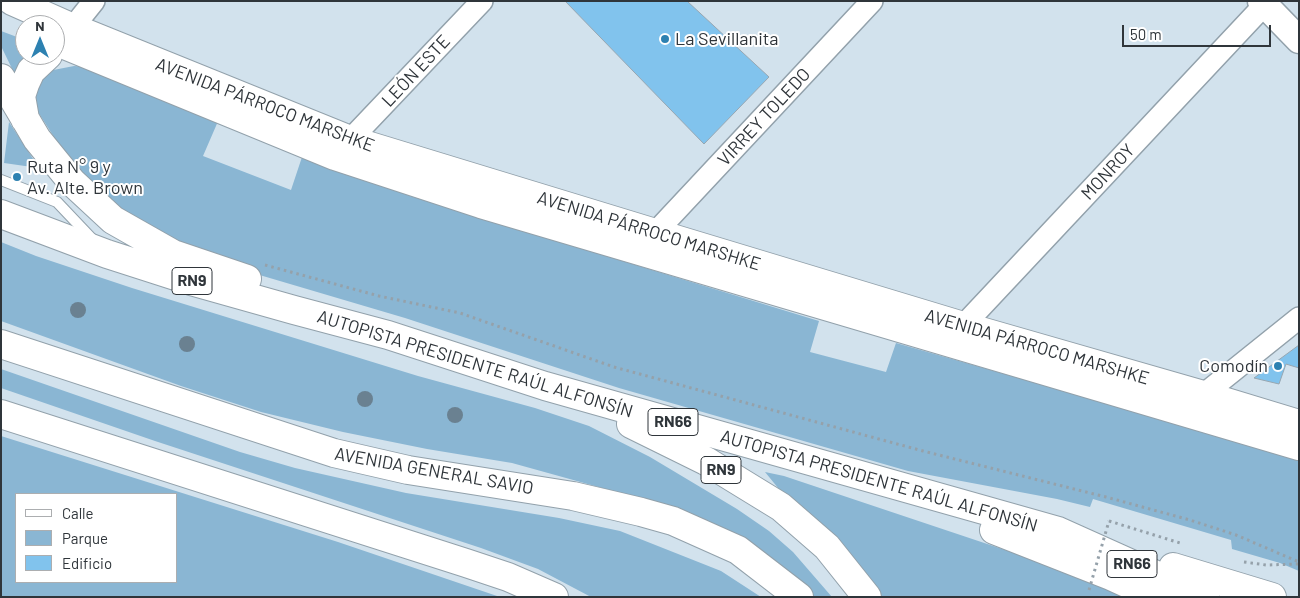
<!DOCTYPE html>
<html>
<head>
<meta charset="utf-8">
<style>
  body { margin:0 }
  #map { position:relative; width:1300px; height:598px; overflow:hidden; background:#d2e2ed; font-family:Barlow,sans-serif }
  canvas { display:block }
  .frame { position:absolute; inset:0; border:2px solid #2f353a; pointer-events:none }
  .legend { position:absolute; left:15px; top:493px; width:162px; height:90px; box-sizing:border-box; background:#fff; border:1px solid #acaeb0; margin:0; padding:6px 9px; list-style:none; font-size:15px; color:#2f353a }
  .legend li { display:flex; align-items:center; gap:10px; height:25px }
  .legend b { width:25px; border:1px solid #acaeb0 }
  .north { position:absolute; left:15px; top:15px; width:50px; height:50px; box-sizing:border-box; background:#fff; border:1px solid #acaeb0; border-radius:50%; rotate:0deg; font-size:14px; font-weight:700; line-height:20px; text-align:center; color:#2f353a }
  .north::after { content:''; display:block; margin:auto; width:18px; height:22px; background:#2d81b1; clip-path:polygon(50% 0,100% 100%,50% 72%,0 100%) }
  .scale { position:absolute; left:1122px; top:25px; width:149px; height:22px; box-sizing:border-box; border:2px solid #2f353a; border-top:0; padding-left:6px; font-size:15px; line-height:18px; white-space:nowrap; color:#2f353a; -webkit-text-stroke:4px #fff; paint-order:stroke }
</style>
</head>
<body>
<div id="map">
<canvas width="1300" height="598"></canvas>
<div class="frame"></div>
<ul class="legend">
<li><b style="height:6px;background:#fff"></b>Calle</li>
<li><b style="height:14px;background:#8ab6d3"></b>Parque</li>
<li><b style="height:14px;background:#81c3ed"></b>Edificio</li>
</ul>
<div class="north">N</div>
<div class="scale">50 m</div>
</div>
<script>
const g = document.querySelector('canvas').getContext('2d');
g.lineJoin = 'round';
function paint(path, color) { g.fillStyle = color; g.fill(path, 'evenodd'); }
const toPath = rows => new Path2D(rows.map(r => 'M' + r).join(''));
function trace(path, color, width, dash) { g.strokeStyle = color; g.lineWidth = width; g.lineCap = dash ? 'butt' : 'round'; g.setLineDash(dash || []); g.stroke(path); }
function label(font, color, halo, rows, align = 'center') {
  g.font = font + ' Barlow,sans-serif'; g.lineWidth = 4; g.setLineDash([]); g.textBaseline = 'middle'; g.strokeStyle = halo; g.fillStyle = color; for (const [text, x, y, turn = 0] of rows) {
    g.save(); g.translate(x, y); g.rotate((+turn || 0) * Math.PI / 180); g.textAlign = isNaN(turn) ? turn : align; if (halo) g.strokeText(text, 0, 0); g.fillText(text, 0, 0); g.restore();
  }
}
paint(toPath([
  [1,31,25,40,25,55,36,55,18,81,1,46],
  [74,66,102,68,219,119,203,156,291,190,302,157,410,196,819,321,810,352,886,372,896,343,1299,458,1299,571,1280,563,1232,549,1231,540,1093,499,1090,507,1057,499,908,471,619,388,405,318,219,263,170,244,116,207,68,159,31,101,43,72],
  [9,122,39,168,4,163],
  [1,242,36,256,132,288,418,376,535,408,589,426,650,457,737,509,769,531,793,552,832,597,815,597,804,585,649,501,512,463,427,449,343,432,261,412,181,386,1,321],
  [1,369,240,452,295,468,406,493,559,518,620,531,721,571,761,597,591,597,538,569,481,548,155,441,1,388],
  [1,436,338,542,500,597,1,597],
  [176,494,176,582,16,582,16,494],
  [765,472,784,476,1065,570,1129,597,878,597,783,494]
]), '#8ab6d3');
const building = toPath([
  [565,1,687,1,769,77,704,144,565,1],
  [1299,345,1299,368,1286,364,1279,384,1254,378,1299,345]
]);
paint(building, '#81c3ed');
trace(building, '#97a6b1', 1);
const service = toPath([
  [1,180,57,202,94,241]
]);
const minor = toPath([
  [64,41,82,16,94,1],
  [350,140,482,1],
  [655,233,872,1],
  [956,336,963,326,1268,1],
  [1203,395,1299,318]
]);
const tertiary = toPath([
  [1261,1,1299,40]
]);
const secondary = toPath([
  [12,1,73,28,350,140,655,233,963,326,1203,395,1299,424],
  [55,41,335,156,481,204,1299,446]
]);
const motorway = toPath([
  [1,78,37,139,72,182,113,220,173,254,247,279],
  [25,119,21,96,25,84,31,71,48,55],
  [1,214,107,254,191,281,294,310,388,335,545,386,1058,531,1205,597],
  [1,344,334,453,408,470,573,496,641,512,673,521,738,550,799,597],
  [1,414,466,563,508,577,554,597],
  [631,424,706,461,781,507,827,547,867,597],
  [994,530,1111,576,1157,597],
  [1173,567,1272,597]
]);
trace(service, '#92a1ab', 12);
trace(minor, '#92a1ab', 24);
trace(tertiary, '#92a1ab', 29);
trace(secondary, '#92a1ab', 30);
trace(motorway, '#92a1ab', 30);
trace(toPath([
  [265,265,379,296,460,313,614,367,923,451,1106,497,1190,520,1236,535,1299,562],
  [1109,521,1180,543],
  [1244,562,1266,565,1299,564]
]), '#95a1aa', 3, [2.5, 4]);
trace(service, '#fff', 10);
trace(minor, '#fff', 21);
trace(tertiary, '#fff', 26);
trace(secondary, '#fff', 28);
trace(motorway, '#fff', 28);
trace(toPath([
  [1089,590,1109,521]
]), '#95a1aa', 3, [2.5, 4]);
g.fillStyle = '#6a8191';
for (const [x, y] of [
  [78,310],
  [187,344],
  [365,399],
  [455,415]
]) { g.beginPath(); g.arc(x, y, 8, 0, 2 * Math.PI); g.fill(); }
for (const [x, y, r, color] of [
  [665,39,5,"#2d81b1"],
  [17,177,5,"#2d81b1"],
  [1278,366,5,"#2d81b1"]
]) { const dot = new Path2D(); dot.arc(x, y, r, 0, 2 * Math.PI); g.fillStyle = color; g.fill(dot); trace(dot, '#fff', 2); }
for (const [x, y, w] of [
  [192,281,40],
  [673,422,50],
  [721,470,40],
  [1132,564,50]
]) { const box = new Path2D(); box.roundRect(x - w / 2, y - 13.5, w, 27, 4); g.fillStyle = '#fff'; g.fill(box); trace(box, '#2f353a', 1); }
label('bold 16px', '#2f353a', null, [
  ["RN9",192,281],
  ["RN66",673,422],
  ["RN9",721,470],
  ["RN66",1132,564]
]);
label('18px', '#2f353a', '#fff', [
  ["La Sevillanita",675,39],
  ["Ruta N° 9 y",27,167],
  ["Av. Alte. Brown",27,188],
  ["Comodín",1268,366,"right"]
], 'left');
label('18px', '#2f353a', '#fff', [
  ["LEÓN ESTE",416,71,-47],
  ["AVENIDA PÁRROCO MARSHKE",265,105,21],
  ["VIRREY TOLEDO",764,117,-47],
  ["MONROY",1108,172,-47],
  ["AVENIDA PÁRROCO MARSHKE",649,231,17],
  ["AVENIDA PÁRROCO MARSHKE",1037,347,16],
  ["AUTOPISTA PRESIDENTE RAÚL ALFONSÍN",475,364,17],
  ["AVENIDA GENERAL SAVIO",434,471,10],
  ["AUTOPISTA PRESIDENTE RAÚL ALFONSÍN",879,481,16]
]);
</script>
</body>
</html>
